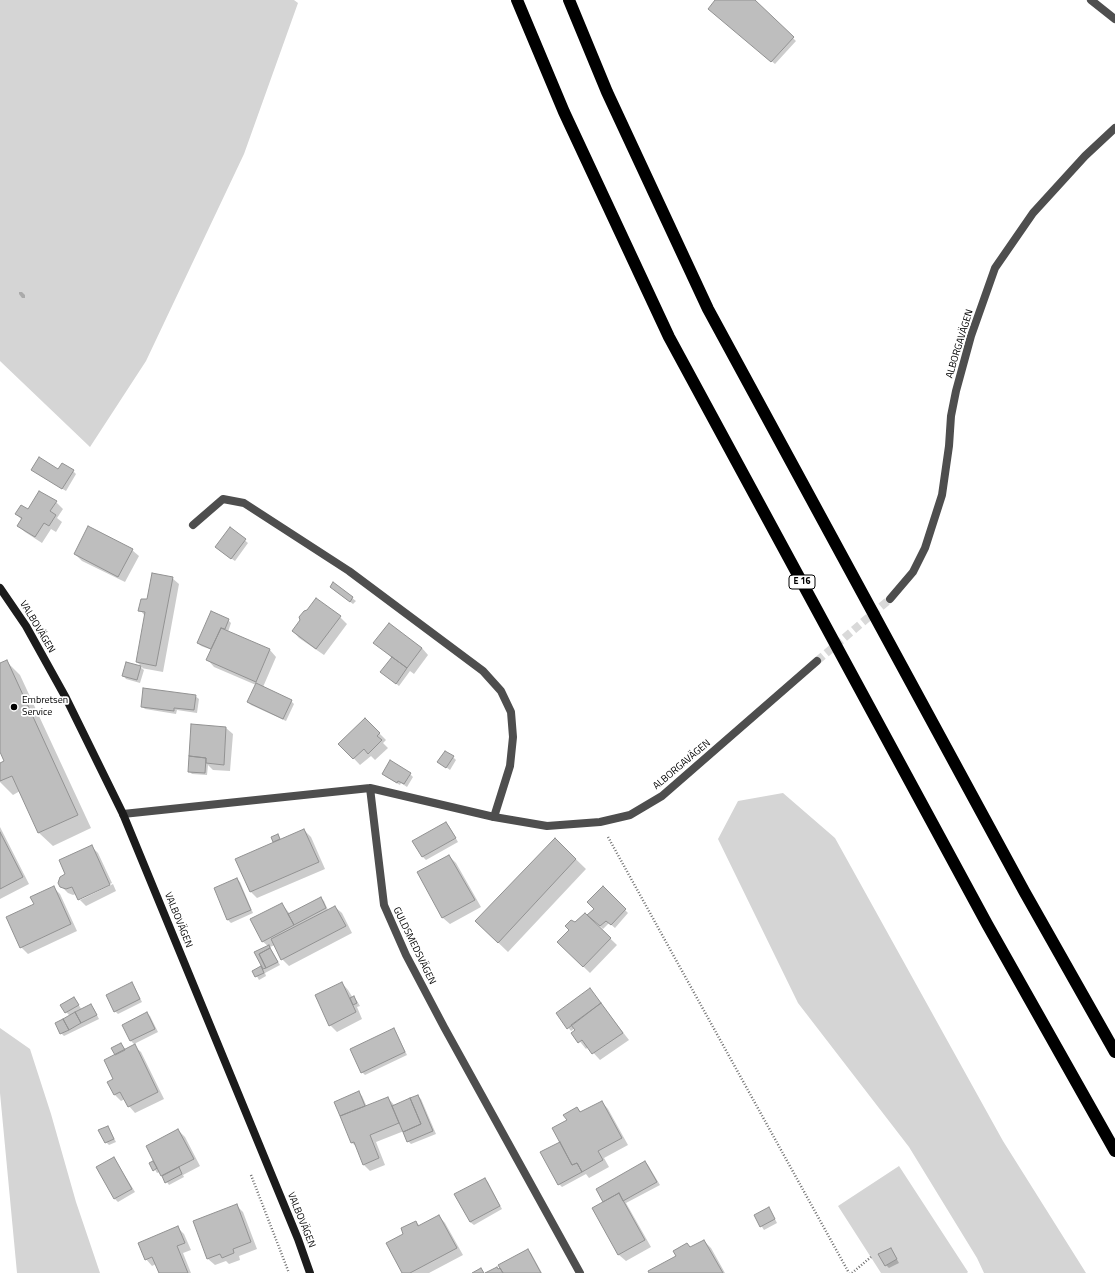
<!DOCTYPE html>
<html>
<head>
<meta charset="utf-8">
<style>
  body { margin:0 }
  canvas { display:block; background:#fff }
</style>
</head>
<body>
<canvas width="1115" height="1273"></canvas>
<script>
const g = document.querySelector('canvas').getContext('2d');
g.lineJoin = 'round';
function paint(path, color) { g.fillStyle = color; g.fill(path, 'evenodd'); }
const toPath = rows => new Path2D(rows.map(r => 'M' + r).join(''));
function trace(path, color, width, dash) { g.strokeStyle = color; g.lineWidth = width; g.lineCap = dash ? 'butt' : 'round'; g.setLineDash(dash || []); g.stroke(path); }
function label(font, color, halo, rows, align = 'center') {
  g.font = font + ' "Titillium Web",sans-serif'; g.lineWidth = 3.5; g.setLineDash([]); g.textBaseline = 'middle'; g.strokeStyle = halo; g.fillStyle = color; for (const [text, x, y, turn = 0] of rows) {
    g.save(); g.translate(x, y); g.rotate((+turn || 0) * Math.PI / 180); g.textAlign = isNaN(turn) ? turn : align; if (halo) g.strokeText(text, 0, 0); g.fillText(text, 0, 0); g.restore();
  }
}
paint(toPath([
  [0,0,294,0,298,3,244,154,146,361,90,447,0,361],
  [783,793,835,838,1003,1141,1086,1273,984,1273,977,1258,909,1147,798,1003,718,839,738,801],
  [0,1028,30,1049,51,1114,76,1202,100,1273,17,1273,0,1093],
  [899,1166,968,1272,967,1273,881,1273,838,1206]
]), '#d5d5d5');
paint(toPath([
  [716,0,753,0,796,41,775,64,713,12],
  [19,292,22,292,25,295,25,298,22,298,19,294],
  [58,471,73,471,76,474,66,491,36,473],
  [56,502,63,509,57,518,62,522,56,532,51,529,42,543,25,532,18,526,22,520,16,514],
  [230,528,248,543,235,561,219,550],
  [132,550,139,556,125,582,82,561,75,554],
  [172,578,179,584,163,672,141,668,144,670,140,683,126,679,123,675,127,663,143,668,137,662,145,616,140,610,148,601],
  [333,584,356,601,353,604,334,590],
  [340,617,347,624,324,655,299,638,293,631],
  [228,620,231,623,228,632,270,650,276,657,263,687,291,701,294,704,286,721,251,705,248,702,256,685,214,667,208,660,212,650,201,646,198,643],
  [389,624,422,648,428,655,414,674,410,671,399,686,385,675,392,658,375,643],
  [6,661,20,675,91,828,53,846,39,833,20,791,13,795,0,782,0,764,6,761,0,749,0,664],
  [195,696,199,699,197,713,177,710,176,714,145,709,142,706],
  [365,719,386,740,383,743,388,748,375,760,371,756,360,765,340,744],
  [192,725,226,728,233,734,230,771,213,770,208,765,207,775,192,774,189,771],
  [453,757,456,760,450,770,439,762],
  [383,774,410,774,413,777,407,787,401,783,400,785,386,777],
  [446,823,449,826,458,842,426,860,423,857,414,841],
  [0,827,29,884,0,899],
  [304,830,311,837,325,869,257,898,251,892,278,835,281,840],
  [555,839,586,869,508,952,486,931],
  [91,846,98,853,112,883,80,898,80,900,113,884,116,891,86,906,79,899,76,894,73,895,68,893,61,886],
  [449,856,456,863,481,907,450,924,443,918,418,873],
  [237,879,240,882,253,913,231,923,228,920,215,889],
  [53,887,60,894,77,931,28,954,21,947,35,904],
  [603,888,628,913,615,928,609,923,603,929,592,919,591,920,617,945,590,973,558,942,575,924,587,916,595,909],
  [321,898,324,901,328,910,335,907,342,913,352,933,289,966,282,959,275,945,270,947,280,965,265,973,266,976,259,980,254,971,262,967,268,946,262,941,282,904,290,914],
  [131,983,134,986,142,1002,118,1014,115,1011],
  [342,983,348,990,353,998,354,997,357,1001,360,1006,357,1007,362,1019,337,1032,330,1025],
  [74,998,82,1010,91,1006,94,1009,99,1019,64,1036,61,1033,70,1016,66,1012],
  [604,1008,629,1040,600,1060,588,1047,586,1049,573,1033,579,1027,578,1026,571,1031,557,1014],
  [147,1013,150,1016,158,1032,134,1044,131,1041,123,1026],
  [393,1029,396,1032,407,1055,365,1075,362,1072],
  [121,1044,126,1050,134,1046,141,1052,164,1099,135,1113,129,1106,125,1099,121,1101,115,1095,116,1055],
  [359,1093,362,1096,367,1107,388,1098,395,1106,418,1096,421,1099,436,1134,411,1144,408,1141,404,1131,376,1142,385,1165,370,1171,364,1165,357,1147,352,1143,335,1102],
  [602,1102,608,1109,628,1145,604,1158,609,1167,589,1178,586,1174,562,1187,559,1184,559,1143,568,1120,577,1108,582,1113],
  [107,1127,110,1130,116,1142,109,1145,106,1142],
  [178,1130,185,1137,200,1166,183,1175,184,1177,169,1185,160,1172,157,1173,151,1163,155,1161],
  [113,1158,116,1161,135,1192,118,1202,115,1199,97,1167],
  [645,1162,648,1165,660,1185,626,1203,651,1247,626,1261,619,1255,593,1208,605,1202],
  [485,1179,488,1182,502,1209,474,1225,470,1222],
  [236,1205,243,1212,257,1249,239,1256,240,1260,229,1264,226,1261,215,1265,208,1259,194,1222],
  [768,1208,771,1211,777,1223,764,1230,755,1216],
  [439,1216,445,1223,463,1255,429,1273,403,1273,405,1234,416,1222,420,1226],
  [178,1228,184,1234,191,1250,183,1253,191,1273,160,1273,156,1264,152,1266,146,1259],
  [704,1241,711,1248,725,1273,650,1273,677,1256,687,1244,691,1248],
  [890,1249,893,1252,899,1263,889,1268,886,1265],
  [528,1250,531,1253,542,1273,487,1273,499,1270]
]), '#0003');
const building = toPath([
  [715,0,755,0,794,37,771,62,708,9,715,0],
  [39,457,58,469,62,463,74,470,62,489,31,470,39,457],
  [39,491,57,501,50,511,56,515,49,526,44,523,35,537,17,526,22,518,15,514,21,505,28,509,39,491],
  [88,526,133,549,118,577,74,554,88,526],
  [230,527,246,539,231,559,215,547,230,527],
  [152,573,173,577,156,666,136,662,145,612,138,611,141,599,147,599,152,573],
  [333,582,353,597,350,602,330,587,333,582],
  [316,598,341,616,316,649,292,631,300,620,299,617,304,611,307,610,316,598],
  [211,611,229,619,225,629,221,628,211,649,197,643,211,611],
  [389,623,422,648,407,668,373,643,389,623],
  [221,628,270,649,256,682,206,660,221,628],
  [392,657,407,668,396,684,380,672,392,657],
  [7,660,78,815,38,833,12,776,0,781,0,763,4,761,0,752,0,663,7,660],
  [126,662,141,666,137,680,122,676,126,662],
  [256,683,292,700,283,719,247,702,256,683],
  [143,688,196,695,194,710,174,708,174,711,141,707,143,688],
  [365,718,380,733,377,736,382,740,368,754,364,749,353,759,338,744,365,718],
  [191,724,226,727,224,765,206,763,206,758,189,756,191,724],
  [445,751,454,756,446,768,437,762,445,751],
  [189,756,206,758,205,773,188,772,189,756],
  [390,760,411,773,404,784,398,781,397,783,382,774,390,760],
  [446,822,456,838,422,857,412,841,446,822],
  [304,829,319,862,250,892,235,859,304,829],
  [0,832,23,877,0,889,0,832],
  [278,834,280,839,273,842,271,837,278,834],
  [555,838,576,859,498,943,475,921,555,838],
  [92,845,110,885,78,900,72,887,66,889,60,887,58,883,60,877,65,874,59,860,92,845],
  [449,855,475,900,442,918,417,872,449,855],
  [237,878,251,910,227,920,214,888,237,878],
  [54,886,71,924,20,948,6,917,34,904,30,897,54,886],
  [603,886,626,909,611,925,606,921,600,926,587,915,594,909,587,902,603,886],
  [321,897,326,908,294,925,288,914,321,897],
  [282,903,294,925,262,942,250,919,282,903],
  [335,906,346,926,281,960,271,939,335,906],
  [585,913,611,938,583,967,557,942,569,930,565,926,571,920,575,922,585,913],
  [269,945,270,948,259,954,266,968,263,969,254,952,269,945],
  [270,948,278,962,266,968,259,954,270,948],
  [261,966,264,973,255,977,252,971,261,966],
  [132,982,140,999,114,1012,106,995,132,982],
  [342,982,356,1012,329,1026,315,995,342,982],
  [590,988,601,1003,567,1029,556,1013,590,988],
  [354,996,357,1003,353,1005,350,998,354,996],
  [74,997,79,1005,65,1013,60,1005,74,997],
  [601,1003,623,1033,592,1054,582,1040,578,1043,571,1033,575,1030,571,1025,601,1003],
  [91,1004,97,1015,81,1023,75,1012,91,1004],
  [75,1012,81,1023,69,1030,63,1019,75,1012],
  [147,1012,155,1029,130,1041,122,1025,147,1012],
  [63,1019,69,1030,60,1034,55,1023,63,1019],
  [394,1028,405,1052,361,1073,350,1049,394,1028],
  [121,1043,125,1050,115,1055,111,1048,121,1043],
  [135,1044,158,1092,128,1107,120,1092,114,1095,107,1082,113,1079,104,1060,135,1044],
  [359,1091,365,1106,340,1116,334,1102,359,1091],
  [418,1095,433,1131,407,1142,403,1132,421,1124,410,1098,418,1095],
  [388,1097,399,1123,370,1135,379,1158,363,1165,354,1142,351,1143,340,1116,388,1097],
  [410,1098,421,1124,403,1132,392,1106,410,1098],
  [602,1101,622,1138,598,1151,603,1160,582,1172,577,1163,572,1165,552,1128,567,1120,563,1115,577,1107,580,1112,602,1101],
  [108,1126,114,1139,105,1143,98,1130,108,1126],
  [178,1129,194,1159,161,1176,146,1146,178,1129],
  [560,1142,572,1165,577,1163,582,1172,558,1185,540,1152,560,1142],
  [114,1157,132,1189,114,1199,96,1167,114,1157],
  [153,1161,157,1168,153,1171,149,1163,153,1161],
  [645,1161,657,1182,623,1201,619,1193,603,1202,596,1189,645,1161],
  [179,1167,182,1174,165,1183,162,1176,179,1167],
  [485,1178,500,1206,470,1222,454,1194,485,1178],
  [619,1193,645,1240,618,1255,592,1208,619,1193],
  [237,1204,251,1242,233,1249,234,1253,222,1258,220,1254,207,1259,193,1221,237,1204],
  [769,1207,775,1219,760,1227,754,1215,769,1207],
  [439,1215,457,1248,410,1273,402,1273,386,1243,403,1234,401,1228,416,1221,418,1226,439,1215],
  [178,1226,185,1243,177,1246,188,1273,159,1273,152,1257,145,1260,138,1243,178,1226],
  [704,1240,723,1273,649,1273,648,1271,676,1256,673,1251,687,1243,690,1247,704,1240],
  [891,1248,897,1259,885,1266,878,1254,891,1248],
  [528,1249,541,1273,503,1273,498,1265,528,1249],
  [497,1267,498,1269,500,1268,503,1273,485,1273,497,1267],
  [481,1268,484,1273,472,1273,481,1268]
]);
paint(building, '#bebebe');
trace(building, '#929292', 1);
trace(toPath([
  [817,661,890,599]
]), '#d9d9d9', 8, [8, 4]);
trace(toPath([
  [608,837,849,1273],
  [251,1175,289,1273],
  [852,1273,871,1257]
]), '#707070', 2.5, [1, 2]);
trace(toPath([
  [1091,0,1115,19],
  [193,525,223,499,244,503,349,571,483,671,501,691,511,712,513,737,510,766,494,817]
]), '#4e4e4e', 8);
trace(toPath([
  [890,599,913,572,925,548,942,495,949,446,951,416,956,391,971,336,995,268,1033,213,1085,156,1115,128],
  [370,788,494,817,547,826,600,822,630,815,662,796,817,661],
  [123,814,370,788,384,905,406,955,444,1027,580,1273]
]), '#4e4e4e', 8);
trace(toPath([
  [0,588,26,626,66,698,123,814,298,1239,310,1273]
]), '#1b1b1b', 8);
trace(toPath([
  [517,0,564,112,669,337,987,924,1115,1151],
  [569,0,607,92,708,309,1024,891,1115,1052]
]), '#000', 12);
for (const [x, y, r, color] of [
  [14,707,4,"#000"]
]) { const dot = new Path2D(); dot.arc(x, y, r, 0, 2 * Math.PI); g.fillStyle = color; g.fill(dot); trace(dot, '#fff', 1.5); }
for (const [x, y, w] of [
  [802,582,26]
]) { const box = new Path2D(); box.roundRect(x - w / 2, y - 7, w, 14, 3); g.fillStyle = '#fff'; g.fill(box); trace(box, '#000', 1); }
label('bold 9px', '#000', null, [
  ["E 16",802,582]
]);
label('10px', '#000', '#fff', [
  ["ALBORGAVÄGEN",960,344,-73],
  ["VALBOVÄGEN",37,627,59],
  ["ALBORGAVÄGEN",682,765,-40],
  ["VALBOVÄGEN",178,920,68],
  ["GULDSMEDSVÄGEN",414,946,64],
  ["VALBOVÄGEN",301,1220,68]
]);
label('10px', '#000', '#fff', [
  ["Embretsen",22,701],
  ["Service",22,713]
], 'left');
</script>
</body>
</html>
